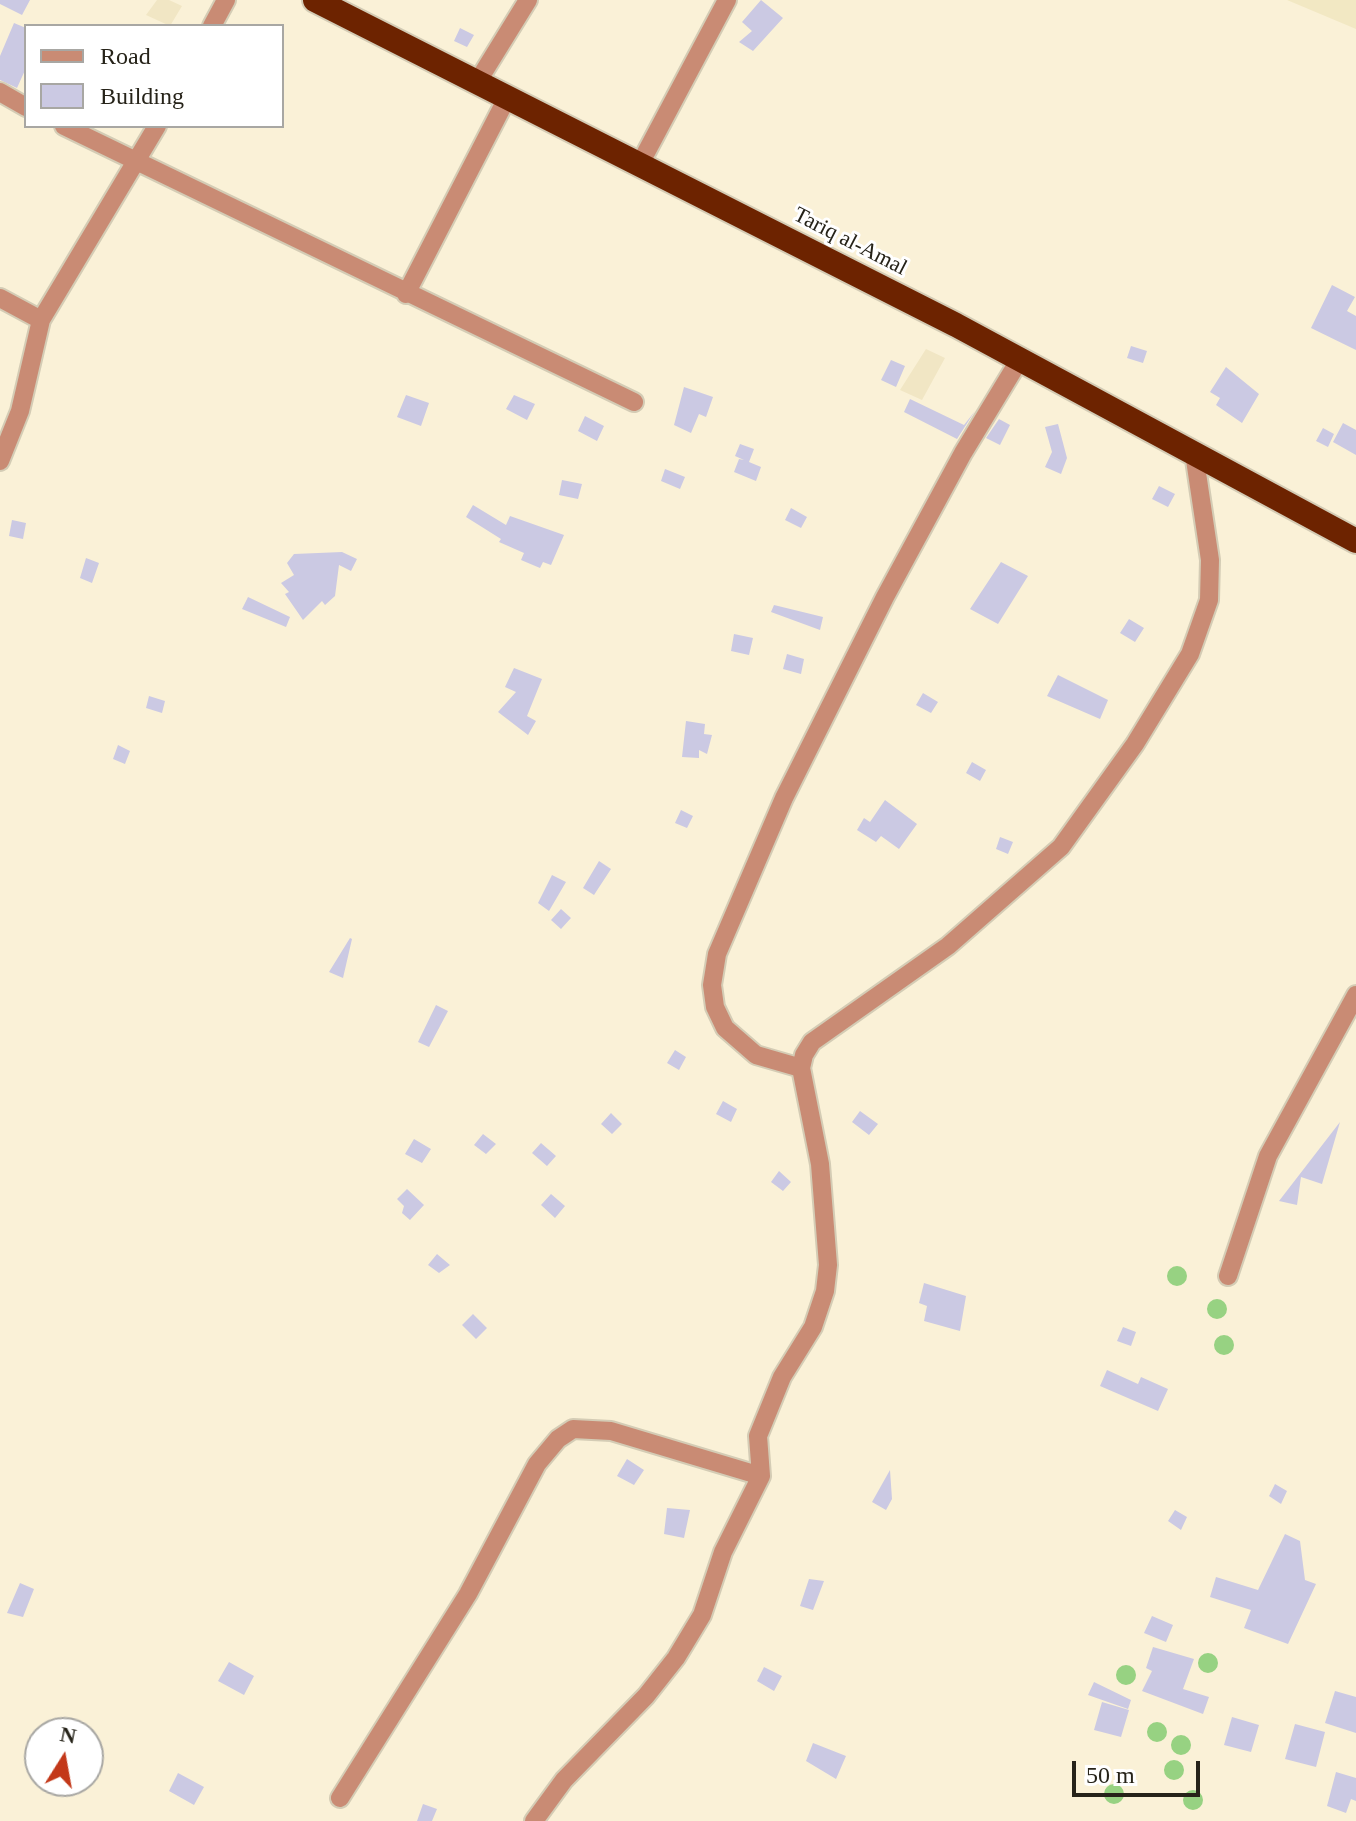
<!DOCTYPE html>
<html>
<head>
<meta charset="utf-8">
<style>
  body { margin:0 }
  #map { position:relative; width:1356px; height:1821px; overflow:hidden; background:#faf1d7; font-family:"Times New Roman",serif }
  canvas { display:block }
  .legend { position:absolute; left:24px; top:24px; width:260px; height:104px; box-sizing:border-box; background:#fff; border:2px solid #a8a7a3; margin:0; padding:10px 14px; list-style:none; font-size:24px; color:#262319 }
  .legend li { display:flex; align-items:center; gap:16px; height:40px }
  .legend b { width:40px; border:2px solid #a8a7a3 }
  .north { position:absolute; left:24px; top:1717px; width:80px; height:80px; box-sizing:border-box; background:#fff; border:2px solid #a8a7a3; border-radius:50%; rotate:11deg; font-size:22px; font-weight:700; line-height:32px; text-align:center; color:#262319 }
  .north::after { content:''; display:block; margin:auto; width:28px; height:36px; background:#c33819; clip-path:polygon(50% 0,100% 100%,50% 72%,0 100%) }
  .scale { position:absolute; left:1072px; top:1761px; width:128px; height:36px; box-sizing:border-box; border:4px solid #262319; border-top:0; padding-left:10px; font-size:24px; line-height:28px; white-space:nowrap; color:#262319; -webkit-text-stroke:6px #fff; paint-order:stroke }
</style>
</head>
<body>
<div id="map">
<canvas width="1356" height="1821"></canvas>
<ul class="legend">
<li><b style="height:10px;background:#c98b74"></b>Road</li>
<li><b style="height:22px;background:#cbc9e3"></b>Building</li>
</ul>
<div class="north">N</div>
<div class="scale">50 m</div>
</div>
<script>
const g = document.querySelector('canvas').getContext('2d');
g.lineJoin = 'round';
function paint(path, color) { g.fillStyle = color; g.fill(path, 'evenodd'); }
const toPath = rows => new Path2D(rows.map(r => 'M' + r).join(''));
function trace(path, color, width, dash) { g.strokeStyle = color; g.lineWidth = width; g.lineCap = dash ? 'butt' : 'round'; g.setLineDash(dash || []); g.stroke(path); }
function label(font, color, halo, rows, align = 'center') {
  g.font = font + ' "Times New Roman",serif'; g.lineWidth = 6; g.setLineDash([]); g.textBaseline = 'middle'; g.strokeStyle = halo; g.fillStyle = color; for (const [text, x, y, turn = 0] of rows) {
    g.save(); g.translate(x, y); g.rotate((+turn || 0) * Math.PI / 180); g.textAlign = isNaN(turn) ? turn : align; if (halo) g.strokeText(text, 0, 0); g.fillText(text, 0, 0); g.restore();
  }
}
paint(toPath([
  [157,0,169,0,182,6,170,26,146,15],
  [926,349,945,358,922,400,900,390]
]), '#f1e6c4');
paint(toPath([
  '1167 1276a10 10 0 1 1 20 0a10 10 0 1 1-20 0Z',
  '1207 1309a10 10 0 1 1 20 0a10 10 0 1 1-20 0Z',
  '1214 1345a10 10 0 1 1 20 0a10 10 0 1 1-20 0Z',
  '1198 1663a10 10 0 1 1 20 0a10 10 0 1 1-20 0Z',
  '1116 1675a10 10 0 1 1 20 0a10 10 0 1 1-20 0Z',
  '1147 1732a10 10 0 1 1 20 0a10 10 0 1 1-20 0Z',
  '1171 1745a10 10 0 1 1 20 0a10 10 0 1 1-20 0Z',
  '1164 1770a10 10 0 1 1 20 0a10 10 0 1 1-20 0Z',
  '1104 1794a10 10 0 1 1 20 0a10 10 0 1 1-20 0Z',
  '1183 1800a10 10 0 1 1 20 0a10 10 0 1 1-20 0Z'
]), '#97d282');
paint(toPath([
  [1287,0,1356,0,1356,29]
]), '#f2e8c3');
paint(toPath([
  [0,0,30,0,22,15,0,4],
  [761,0,783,18,753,51,739,42,752,31,742,22],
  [14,23,26,28,26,68,17,88,0,80,0,56],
  [460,28,474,35,467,47,454,41],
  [1332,285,1355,297,1347,311,1356,316,1356,350,1311,328],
  [1131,346,1147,351,1143,363,1127,358],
  [891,360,905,366,896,387,881,380],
  [1226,367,1259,394,1242,423,1216,405,1220,398,1210,392],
  [684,387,713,397,706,417,699,414,691,433,674,425],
  [406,395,429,403,421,426,397,417],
  [514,395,535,404,527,420,506,409],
  [910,399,964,425,975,411,957,439,904,412],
  [585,416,604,426,597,441,578,431],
  [999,419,1010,425,1000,445,986,438],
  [1343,423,1356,430,1356,455,1333,442],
  [1058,424,1067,458,1061,474,1045,467,1052,452,1045,427],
  [1323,428,1334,434,1328,447,1316,441],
  [740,444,754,449,749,462,761,467,756,481,734,472,739,459,744,460,735,456],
  [665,469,685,477,680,489,661,481],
  [562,480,582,484,578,499,559,495],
  [1159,486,1175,494,1168,507,1152,499],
  [473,505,506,525,510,516,564,535,551,565,543,562,540,568,521,560,524,553,499,542,501,539,466,517],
  [791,508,807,517,801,528,785,520],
  [12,520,26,523,23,539,9,536],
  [342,552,357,559,351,571,339,565,335,596,325,605,322,601,303,620,285,594,289,592,281,583,294,575,287,563,294,554],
  [86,558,99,563,92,583,80,578],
  [1001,562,1028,576,998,624,970,609],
  [248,597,290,617,286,627,242,609],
  [774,605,823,617,820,630,771,612],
  [1129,619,1144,628,1135,642,1120,633],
  [734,634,753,638,749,655,731,651],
  [787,654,804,659,801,674,783,669],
  [514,668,542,679,527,716,536,721,528,735,498,712,516,692,505,687],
  [1058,675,1108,700,1100,719,1047,696],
  [923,693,938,702,931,713,916,705],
  [149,696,165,701,162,713,146,708],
  [686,721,705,724,704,734,712,735,707,754,699,750,699,758,682,757],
  [118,745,130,751,125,764,113,759],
  [972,762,986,770,980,781,966,773],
  [885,800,917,824,899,849,881,836,876,842,857,830,864,818,870,822],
  [681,810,693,816,687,828,675,823],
  [1000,837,1013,842,1008,854,996,849],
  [599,861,611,869,594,895,583,888],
  [552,875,566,882,549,911,538,903],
  [561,909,571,918,561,929,551,920],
  [350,938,352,939,343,978,329,972],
  [436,1005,448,1011,429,1047,418,1042],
  [675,1050,686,1057,679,1070,667,1063],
  [723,1101,737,1109,731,1122,716,1114],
  [860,1111,878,1124,869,1135,852,1122],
  [611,1113,622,1124,612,1134,601,1124],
  [1340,1122,1322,1184,1301,1177,1297,1205,1279,1201],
  [483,1134,496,1144,486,1154,474,1145],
  [414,1139,431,1149,422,1163,405,1154],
  [541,1143,556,1156,547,1166,532,1153],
  [779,1171,791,1182,783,1191,771,1182],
  [407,1189,424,1205,410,1220,402,1213,404,1206,397,1199],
  [551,1194,565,1206,555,1218,541,1205],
  [437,1254,450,1265,439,1273,428,1265],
  [924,1283,966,1296,960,1331,924,1321,927,1306,919,1303],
  [473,1314,487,1328,476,1339,462,1325],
  [1123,1327,1136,1332,1131,1346,1117,1341],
  [1107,1370,1138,1384,1141,1377,1168,1389,1158,1411,1100,1386],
  [627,1459,644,1470,634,1485,617,1476],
  [890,1470,892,1499,886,1510,872,1502],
  [1275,1484,1287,1491,1281,1504,1269,1496],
  [667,1508,690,1510,684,1538,664,1534],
  [1175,1510,1187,1517,1181,1530,1168,1521],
  [1285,1534,1300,1541,1305,1580,1316,1584,1288,1644,1244,1628,1251,1610,1210,1597,1216,1577,1258,1590],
  [809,1579,824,1581,813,1610,800,1606],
  [20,1583,34,1589,23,1617,7,1613],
  [1152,1616,1173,1625,1166,1642,1144,1633],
  [1153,1647,1194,1659,1183,1689,1209,1697,1203,1714,1142,1691,1152,1671,1146,1668],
  [229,1662,254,1676,244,1695,218,1681],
  [764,1667,782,1676,774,1691,757,1681],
  [1094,1682,1131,1700,1128,1709,1088,1695],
  [1335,1691,1356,1697,1356,1733,1325,1723],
  [1102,1702,1129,1710,1121,1737,1094,1730],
  [1232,1717,1259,1725,1251,1752,1224,1745],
  [1295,1724,1325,1732,1316,1767,1285,1759],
  [813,1743,846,1756,836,1779,806,1761],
  [1336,1772,1356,1778,1356,1801,1351,1799,1346,1813,1327,1806],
  [178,1773,204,1787,194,1805,169,1791],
  [423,1804,437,1809,432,1821,417,1821]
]), '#cbc9e3');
const street = toPath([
  [212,26,226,0],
  [478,81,528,0],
  [0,92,26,107],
  [64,126,634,402],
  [641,162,727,0],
  [406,294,508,96],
  [0,298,41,320],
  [0,461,20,411,41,320,157,126],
  [801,1068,756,1055,725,1028,715,1007,712,985,717,954,784,798,885,597,963,453,1020,359],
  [1228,1276,1268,1156,1356,995],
  [340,1798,468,1594,537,1464,558,1439,573,1429,611,1431,761,1476],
  [534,1821,564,1780,646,1696,676,1658,702,1615,723,1552,761,1476,758,1436,782,1377,813,1327,825,1291,828,1265,820,1164,801,1068,804,1055,812,1042,948,946,1061,847,1135,744,1190,654,1209,600,1210,560,1194,453]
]);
const highway = toPath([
  [315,0,956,325,1356,541]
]);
trace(street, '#d4ccb5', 22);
trace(highway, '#d4ccb5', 28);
trace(street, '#c98b74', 18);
trace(highway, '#6d2300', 24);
label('22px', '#262319', '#fff', [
  ["Tariq al-Amal",850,242,27]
]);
</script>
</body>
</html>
